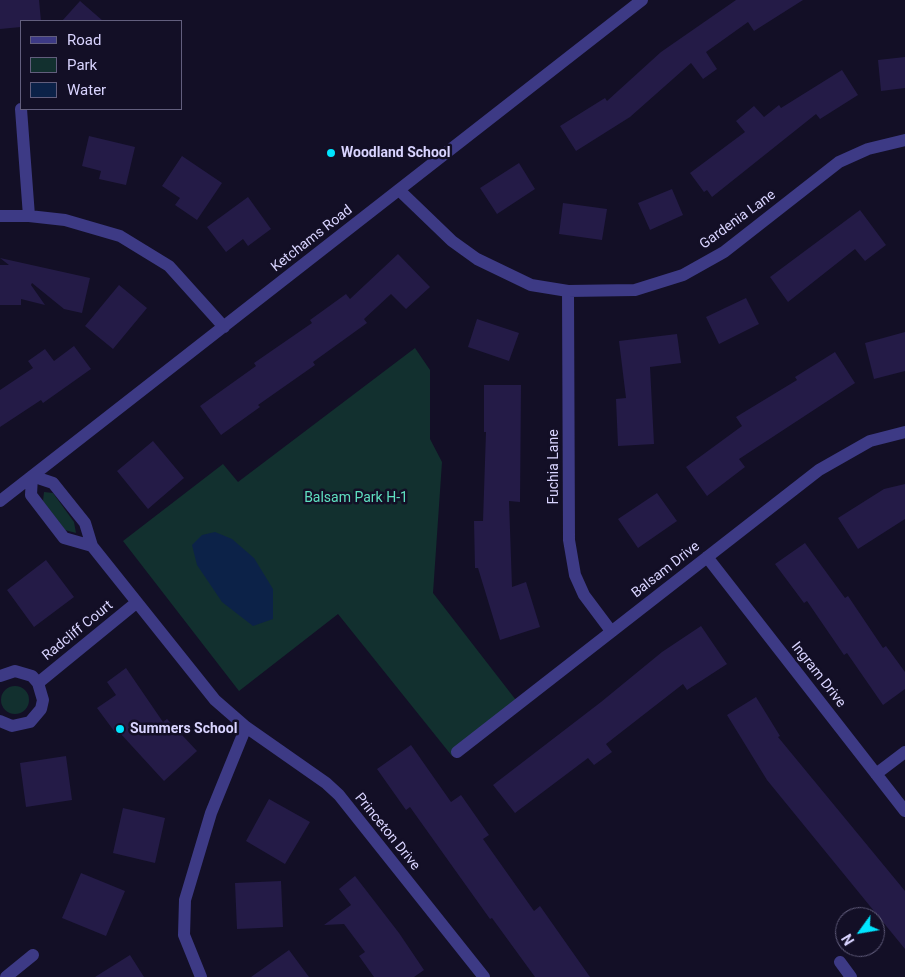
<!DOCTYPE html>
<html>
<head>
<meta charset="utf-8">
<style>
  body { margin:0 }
  #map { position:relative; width:905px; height:977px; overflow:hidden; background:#130f26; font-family:Roboto,sans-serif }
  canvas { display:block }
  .legend { position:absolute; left:20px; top:20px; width:162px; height:90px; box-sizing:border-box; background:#130f26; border:1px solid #625e7d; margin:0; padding:6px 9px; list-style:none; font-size:15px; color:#d9d4ff }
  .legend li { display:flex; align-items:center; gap:10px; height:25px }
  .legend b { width:25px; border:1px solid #625e7d }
  .north { position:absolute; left:835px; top:907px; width:50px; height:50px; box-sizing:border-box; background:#130f26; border:1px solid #625e7d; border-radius:50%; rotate:238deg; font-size:14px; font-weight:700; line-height:20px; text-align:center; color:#d9d4ff }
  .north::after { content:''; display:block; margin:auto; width:18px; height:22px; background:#00e5ff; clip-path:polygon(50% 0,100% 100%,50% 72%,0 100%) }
</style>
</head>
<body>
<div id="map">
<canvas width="905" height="977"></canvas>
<ul class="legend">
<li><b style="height:6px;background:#3d3a85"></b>Road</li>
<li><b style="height:14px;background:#12302f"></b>Park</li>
<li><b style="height:14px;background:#0c2248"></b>Water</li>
</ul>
<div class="north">N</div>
</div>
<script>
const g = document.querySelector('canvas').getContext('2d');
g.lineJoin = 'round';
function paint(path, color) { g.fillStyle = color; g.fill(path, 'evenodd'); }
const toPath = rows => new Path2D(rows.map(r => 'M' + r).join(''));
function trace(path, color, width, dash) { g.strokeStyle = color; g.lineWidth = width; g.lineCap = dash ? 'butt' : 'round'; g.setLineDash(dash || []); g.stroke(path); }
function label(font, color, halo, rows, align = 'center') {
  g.font = font + ' Roboto,sans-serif'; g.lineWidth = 5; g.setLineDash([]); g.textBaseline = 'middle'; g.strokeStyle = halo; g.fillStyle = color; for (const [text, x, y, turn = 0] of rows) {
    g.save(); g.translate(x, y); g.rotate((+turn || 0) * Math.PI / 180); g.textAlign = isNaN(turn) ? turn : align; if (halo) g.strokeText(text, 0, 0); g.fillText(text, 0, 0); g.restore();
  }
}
paint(toPath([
  [415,348,430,370,430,439,442,462,433,593,519,704,452,756,338,614,239,691,123,541,223,464,238,482],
  [44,492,53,493,74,522,76,533,65,530,43,501],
  '1 700a14 14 0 1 1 28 0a14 14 0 1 1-28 0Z'
]), '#12302f');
paint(toPath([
  [215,532,232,539,254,558,273,589,273,619,253,626,222,602,197,565,192,545,202,535]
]), '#0c2248');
paint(toPath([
  [0,0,39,0,41,21,21,21,21,27,0,29],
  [736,0,803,0,754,31,748,22,706,52,717,69,703,79,691,63,630,117,576,151,560,126,605,98,607,101,661,52],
  [80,1,103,21,62,21],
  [905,57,905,88,881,91,878,60],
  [842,70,858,95,820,119,816,114,712,197,707,190,704,192,690,173,745,132,736,121,754,106,764,117,779,105,781,108],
  [89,136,135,147,126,185,99,179,101,171,82,166],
  [182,156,222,183,197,220,175,205,180,198,162,186],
  [519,163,535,189,497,214,480,188],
  [672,189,683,215,650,230,638,203],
  [248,197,271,229,248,246,243,239,226,252,207,227],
  [563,203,607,209,602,240,559,234],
  [860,210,886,245,865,261,855,249,788,302,770,277],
  [398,254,430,287,406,309,391,294,364,319,367,323,313,362,315,365,258,405,260,407,221,435,200,406,256,366,254,363,312,323,310,320,346,294,350,299],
  [0,258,90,278,82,313,64,309,32,283,31,285,45,305,21,299,21,305,0,305,0,265,9,265],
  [119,285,147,308,113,349,85,326],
  [746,298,759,324,719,344,706,317],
  [477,319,519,333,509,361,468,347],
  [905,332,905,371,874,379,865,343],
  [677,334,681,363,650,367,654,444,618,446,616,399,626,398,619,341],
  [74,346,91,369,43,403,41,400,0,427,0,390,33,368,28,361,45,349,54,361],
  [835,352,855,383,739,459,745,467,707,496,686,467,742,426,736,417,797,380,795,377],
  [484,385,521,385,520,502,509,501,512,587,526,582,540,627,500,640,478,568,475,568,474,521,483,521,486,432,484,432],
  [153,441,184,478,148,509,117,471],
  [905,484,905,519,858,549,838,518,884,489],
  [657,493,677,521,638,548,618,519],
  [805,543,845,598,848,596,883,648,886,646,905,672,905,689,883,705,847,653,844,655,807,601,804,603,775,564],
  [46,560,74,597,34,627,7,590],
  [701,626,727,664,687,690,683,684,606,744,612,752,594,765,588,758,515,813,493,785,601,702,662,652],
  [126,668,163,722,167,719,197,751,164,781,120,733,117,735,97,708,116,695,107,682],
  [756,697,780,736,778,737,905,891,905,949,767,780,727,715],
  [411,745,451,802,461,795,489,835,483,839,534,911,540,906,590,977,535,977,492,918,490,919,410,807,406,810,377,769],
  [66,756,72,800,26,807,20,763],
  [269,799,310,822,285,864,246,841],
  [123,808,165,818,155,863,113,853],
  [81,873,125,891,106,936,62,918],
  [355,876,399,933,424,970,414,977,374,977,359,956,365,952,344,924,324,925,351,905,339,889],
  [281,881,283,927,237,929,235,883],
  [289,950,309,977,251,977],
  [130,955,144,977,95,977]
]), '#241b47');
trace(toPath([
  [21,109,29,216],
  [399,190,452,241,477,259,531,285,568,291,635,290,683,275,724,252,839,162,868,149,905,140],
  [0,216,29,216,65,220,120,236,169,266,224,327],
  [568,291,569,540,575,575,584,595,611,631],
  [0,501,642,0],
  [92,546,64,538,31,495,32,476,53,483,85,523,92,546,215,700,246,727,326,783,339,795,484,977],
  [707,557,905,811],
  [0,676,15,671,32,676,38,683,43,700,41,709,30,722,12,726,0,721],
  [38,683,136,603],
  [457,752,819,470,870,441,905,432],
  [876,774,905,752],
  [840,962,851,977],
  [6,977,33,955],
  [201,977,184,935,185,900,211,813,246,727]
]), '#3d3a85', 12);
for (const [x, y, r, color] of [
  [331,153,5,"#00e5ff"],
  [120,729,5,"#00e5ff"]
]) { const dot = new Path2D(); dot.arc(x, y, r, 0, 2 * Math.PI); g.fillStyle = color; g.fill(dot); trace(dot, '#130f26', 2); }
label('bold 14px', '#d9d4ff', '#130f26', [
  ["Woodland School",341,153],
  ["Summers School",130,729]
], 'left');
label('14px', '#d9d4ff', '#130f26', [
  ["Gardenia Lane",738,220,-36],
  ["Ketchams Road",312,239,-38],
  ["Fuchia Lane",554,467,-90],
  ["Balsam Drive",666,570,-38],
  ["Radcliff Court",78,631,-39],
  ["Ingram Drive",818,675,52],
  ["Princeton Drive",387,832,51]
]);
label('14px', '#5fe0c0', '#130f26', [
  ["Balsam Park H-1",356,498]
]);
</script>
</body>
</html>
